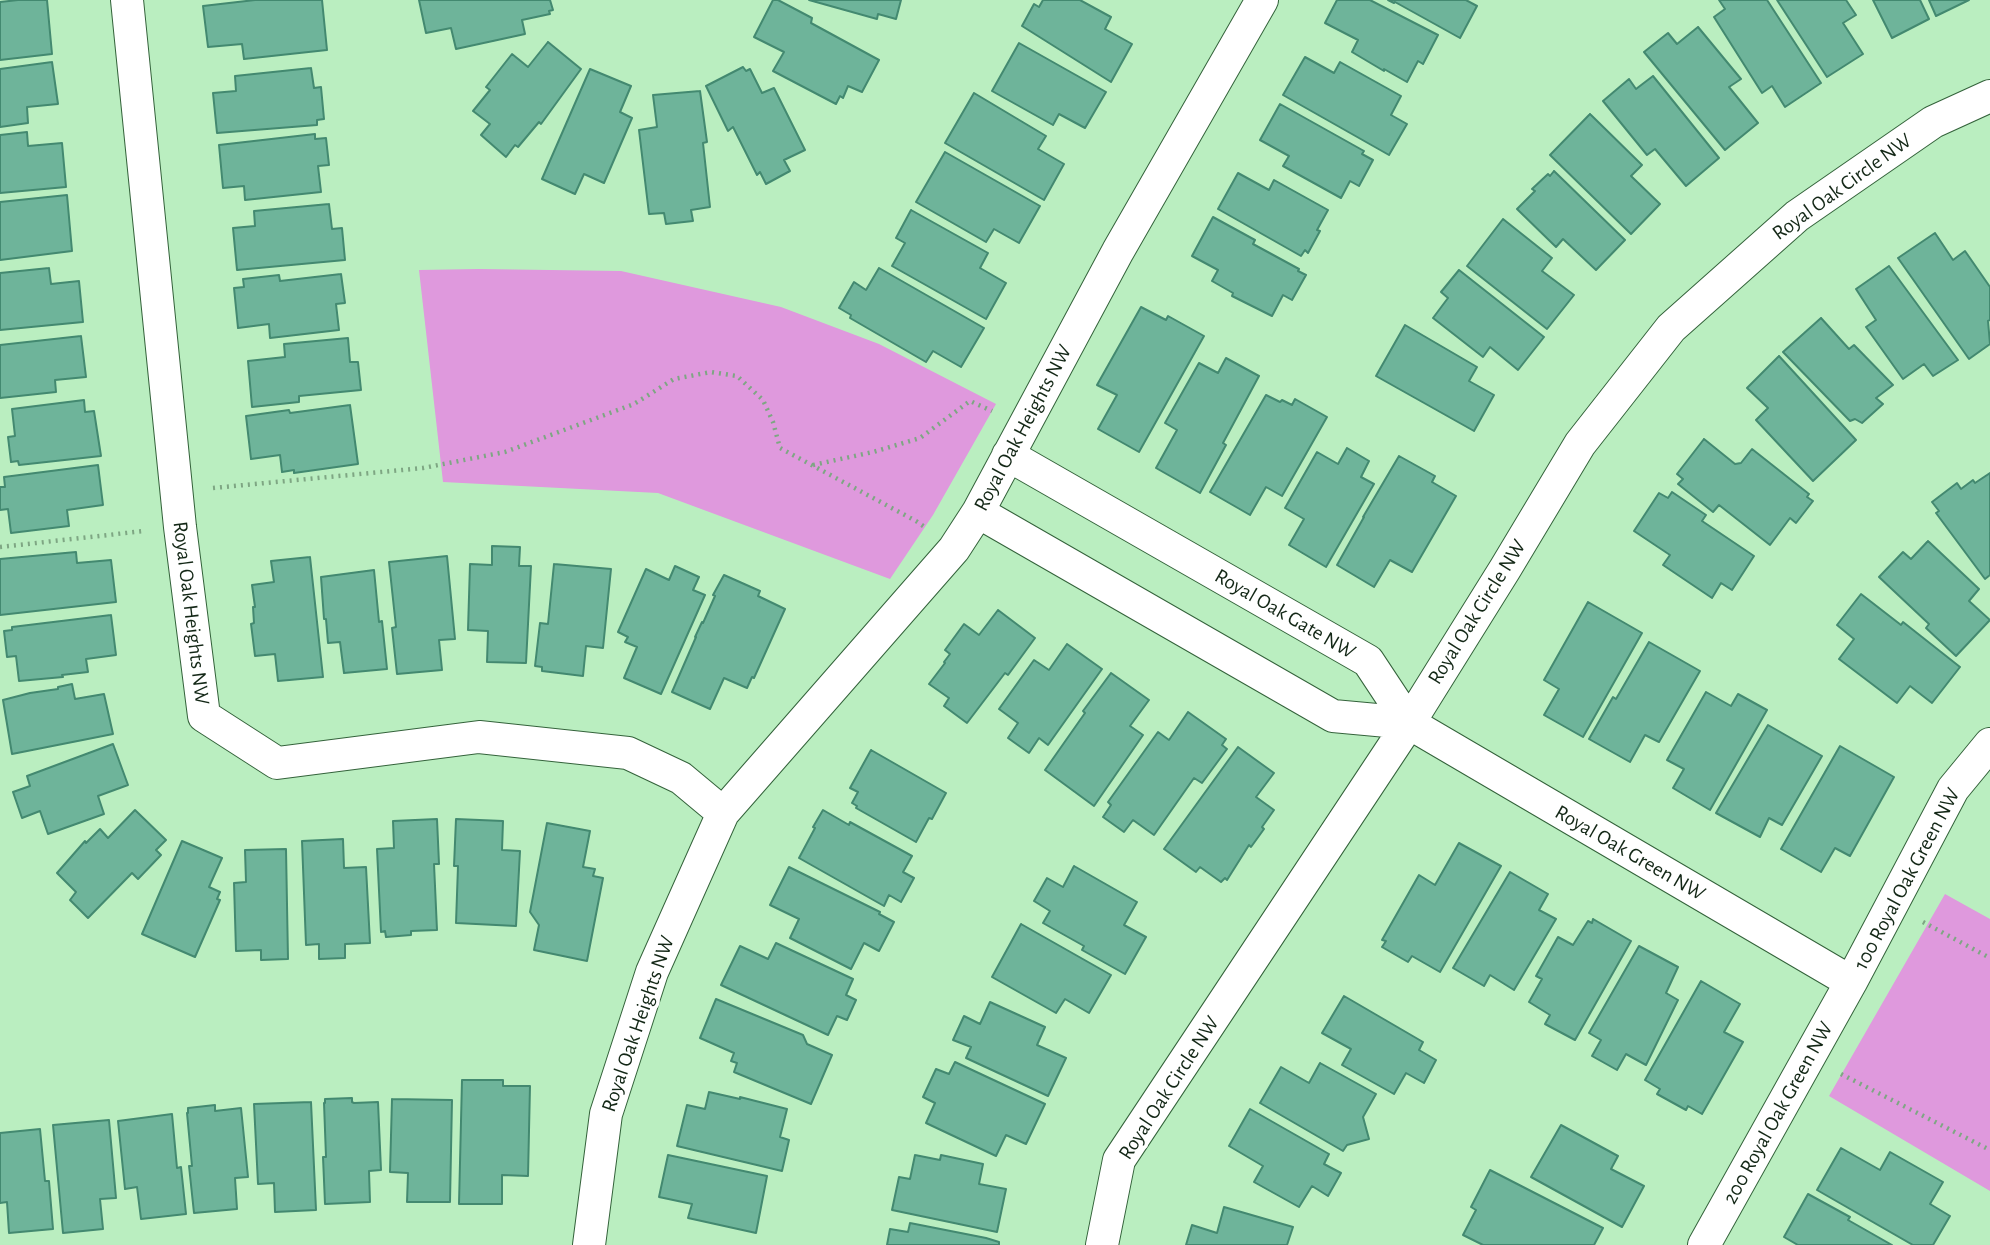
<!DOCTYPE html>
<html>
<head>
<meta charset="utf-8">
<style>
  body { margin:0 }
  canvas { display:block; background:#baeec0 }
</style>
</head>
<body>
<canvas width="1990" height="1245"></canvas>
<script>
const g = document.querySelector('canvas').getContext('2d');
g.lineJoin = 'round';
function paint(path, color) { g.fillStyle = color; g.fill(path, 'evenodd'); }
const toPath = rows => new Path2D(rows.map(r => 'M' + r).join(''));
function trace(path, color, width, dash) { g.strokeStyle = color; g.lineWidth = width; g.lineCap = dash ? 'butt' : 'round'; g.setLineDash(dash || []); g.stroke(path); }
function label(font, color, halo, rows, align = 'center') {
  g.font = font + ' "Alegreya Sans",sans-serif'; g.lineWidth = 7; g.setLineDash([]); g.textBaseline = 'middle'; g.strokeStyle = halo; g.fillStyle = color; for (const [text, x, y, turn = 0] of rows) {
    g.save(); g.translate(x, y); g.rotate((+turn || 0) * Math.PI / 180); g.textAlign = isNaN(turn) ? turn : align; if (halo) g.strokeText(text, 0, 0); g.fillText(text, 0, 0); g.restore();
  }
}
paint(toPath([
  [479,269,621,271,781,307,879,344,996,404,933,515,890,579,658,493,443,482,419,270],
  [1945,894,1990,919,1990,1191,1829,1096]
]), '#df99dd');
const building = toPath([
  [18,0,47,0,52,54,0,60,0,2,18,0],
  [322,0,327,50,244,59,242,44,208,47,203,6,255,0,322,0],
  [419,0,550,0,553,10,549,11,550,14,522,20,525,34,456,49,451,28,426,33,419,0],
  [773,0,778,0,812,18,811,23,879,60,862,92,848,86,843,98,840,96,836,104,773,71,784,52,754,37,773,0],
  [809,0,901,0,896,19,878,14,877,19,809,0],
  [1043,0,1080,0,1111,17,1105,29,1132,44,1111,82,1022,26,1034,4,1039,7,1043,0],
  [1337,0,1370,0,1438,35,1423,64,1418,61,1407,82,1384,69,1384,71,1352,52,1358,40,1325,23,1337,0],
  [1388,0,1466,0,1477,6,1460,38,1395,2,1394,3,1388,0],
  [1719,0,1767,0,1821,83,1785,107,1772,86,1762,93,1714,17,1725,9,1719,0],
  [1777,0,1846,0,1856,15,1843,23,1863,54,1827,77,1777,0],
  [1873,0,1920,0,1929,19,1892,38,1873,0],
  [1929,0,1969,0,1936,16,1929,0],
  [1698,27,1741,79,1729,87,1758,123,1725,150,1644,52,1668,33,1677,44,1698,27],
  [548,42,581,69,541,124,539,122,518,147,515,145,506,157,481,135,490,124,473,111,490,90,486,87,512,54,528,67,548,42],
  [1019,43,1106,92,1085,128,1059,114,1053,125,992,91,1019,43],
  [1305,57,1334,73,1340,62,1401,96,1391,115,1407,124,1389,155,1283,95,1305,57],
  [52,62,58,104,27,107,28,123,0,127,0,69,52,62],
  [743,67,746,71,750,69,762,93,774,88,805,150,784,160,790,171,766,184,760,172,757,175,733,127,728,131,706,86,743,67],
  [311,68,314,88,321,87,324,119,317,120,317,125,217,133,213,93,236,91,235,76,311,68],
  [590,69,631,86,620,112,632,118,604,183,584,174,575,194,542,179,590,69],
  [1653,76,1719,158,1686,186,1655,149,1647,155,1603,101,1629,79,1636,89,1653,76],
  [700,91,707,142,703,143,710,207,691,210,693,221,666,224,664,213,649,214,639,130,657,127,653,95,700,91],
  [974,93,1046,136,1038,149,1064,164,1044,200,945,143,974,93],
  [1280,104,1364,151,1362,154,1373,160,1359,186,1350,181,1341,198,1283,166,1289,156,1260,140,1280,104],
  [1590,114,1642,165,1631,176,1660,204,1631,234,1550,155,1590,114],
  [27,132,28,146,62,143,66,187,0,193,0,135,27,132],
  [315,134,315,139,326,138,329,165,318,166,321,192,245,200,244,186,223,188,219,145,315,134],
  [945,152,1040,206,1019,243,994,229,986,242,916,202,945,152],
  [1554,171,1625,240,1596,270,1563,239,1556,247,1517,209,1535,191,1532,189,1548,174,1550,176,1554,171],
  [1238,173,1269,190,1274,180,1328,210,1317,230,1320,231,1308,253,1305,250,1301,256,1218,209,1238,173],
  [67,195,72,251,0,260,0,202,67,195],
  [329,204,332,229,342,228,345,260,237,270,233,228,255,226,254,211,329,204],
  [911,210,988,253,980,268,1006,283,986,319,892,266,905,243,896,238,911,210],
  [1213,217,1255,240,1253,244,1299,269,1298,271,1306,275,1292,300,1283,295,1272,316,1232,296,1233,293,1212,281,1218,270,1192,256,1213,217],
  [1503,219,1552,258,1542,271,1574,295,1547,329,1467,266,1503,219],
  [1935,233,1953,260,1965,251,1990,287,1990,320,1988,321,1990,344,1969,359,1898,258,1935,233],
  [1889,266,1958,360,1933,376,1924,364,1903,379,1866,327,1876,320,1856,289,1889,266],
  [49,268,51,284,79,281,83,322,0,330,0,273,49,268],
  [879,268,984,328,961,367,933,351,926,362,850,318,851,315,839,308,854,282,866,290,879,268],
  [1459,270,1544,337,1518,370,1490,347,1483,357,1433,318,1448,298,1441,292,1459,270],
  [341,274,345,303,336,304,339,330,270,338,269,324,238,328,234,288,244,287,243,279,279,275,280,281,341,274],
  [1141,307,1166,320,1168,316,1204,336,1139,452,1098,429,1117,395,1097,385,1141,307],
  [1821,318,1849,349,1854,345,1893,385,1876,398,1883,404,1862,423,1855,419,1850,421,1783,352,1821,318],
  [1405,325,1477,367,1469,381,1494,395,1474,431,1376,376,1405,325],
  [81,336,86,377,55,380,56,392,0,398,0,345,81,336],
  [348,338,350,362,358,362,361,390,299,396,299,402,252,407,248,361,285,357,284,344,348,338],
  [1779,356,1856,440,1813,481,1756,420,1768,408,1747,388,1779,356],
  [1226,358,1259,376,1223,443,1226,445,1200,493,1156,468,1177,430,1165,423,1199,363,1218,373,1226,358],
  [1266,395,1280,402,1282,400,1292,405,1295,399,1327,417,1282,496,1266,487,1250,515,1210,492,1266,395],
  [84,400,85,412,94,411,101,456,19,465,18,461,11,462,8,437,15,436,12,409,84,400],
  [350,405,358,464,294,473,294,470,282,472,280,455,251,459,246,416,289,410,290,413,350,405],
  [1704,439,1735,464,1741,463,1752,449,1809,494,1807,497,1813,501,1796,523,1790,518,1770,545,1719,505,1713,512,1678,484,1683,479,1677,474,1704,439],
  [1347,448,1369,461,1361,477,1374,484,1326,567,1289,545,1304,519,1285,508,1317,452,1338,464,1347,448],
  [1399,456,1435,476,1432,482,1456,496,1412,572,1390,560,1374,587,1337,565,1364,517,1363,517,1399,456],
  [98,465,103,505,67,510,69,526,11,533,8,509,0,510,0,487,5,487,4,477,98,465],
  [1990,473,1990,575,1985,579,1936,513,1939,511,1932,502,1957,483,1961,489,1973,480,1975,483,1990,473],
  [1672,492,1706,515,1702,521,1754,556,1732,590,1721,583,1712,598,1663,565,1670,555,1634,531,1659,493,1668,498,1672,492],
  [1928,541,1979,589,1969,601,1990,620,1956,656,1926,628,1929,624,1879,577,1903,552,1911,559,1928,541],
  [492,546,520,547,519,566,531,566,526,663,487,662,488,631,468,630,470,564,492,565,492,546],
  [76,552,77,563,111,560,116,602,0,615,0,559,76,552],
  [447,556,455,639,439,640,442,670,397,674,392,628,396,627,389,562,447,556],
  [310,557,323,677,278,681,275,654,255,656,251,624,254,623,253,607,255,607,252,585,274,582,271,561,310,557],
  [554,564,611,569,603,648,586,646,583,676,542,671,542,667,535,666,540,623,548,624,554,564],
  [675,566,699,577,693,590,705,595,661,694,624,678,637,647,625,642,628,637,618,632,646,569,669,580,675,566],
  [374,570,379,622,382,621,387,669,344,673,340,642,328,643,326,619,324,619,321,577,374,570],
  [724,575,760,591,758,596,785,609,754,678,752,677,747,688,724,678,710,709,672,692,696,637,695,637,702,622,703,623,715,596,713,595,724,575],
  [1861,594,1901,625,1903,622,1960,667,1932,703,1910,686,1897,703,1839,659,1854,639,1837,625,1861,594],
  [1588,602,1642,633,1583,737,1544,715,1559,689,1544,680,1588,602],
  [998,610,1035,638,1008,675,1005,673,967,723,944,706,949,698,929,684,945,663,944,662,950,654,945,650,964,624,979,635,998,610],
  [111,615,116,655,86,659,88,672,62,675,63,677,19,681,16,656,7,657,4,631,12,630,12,627,111,615],
  [1649,642,1700,671,1659,742,1645,735,1630,762,1589,739,1613,697,1616,699,1649,642],
  [1067,644,1102,669,1048,745,1039,738,1029,753,1008,738,1018,723,999,709,1034,660,1049,670,1067,644],
  [1111,673,1149,700,1130,726,1143,735,1094,806,1045,770,1085,713,1083,711,1111,673],
  [72,684,75,699,104,694,113,734,12,754,3,700,30,693,58,689,58,687,72,684],
  [1706,692,1731,706,1738,694,1767,710,1710,810,1673,788,1684,769,1667,760,1706,692],
  [1188,712,1226,739,1222,745,1227,749,1202,783,1194,778,1154,835,1133,820,1124,832,1103,817,1111,805,1108,802,1158,732,1169,740,1188,712],
  [1768,725,1822,756,1782,825,1769,818,1760,837,1716,813,1768,725],
  [113,744,128,785,98,796,104,814,48,834,40,811,22,818,13,792,30,786,27,776,113,744],
  [1840,746,1894,777,1850,856,1835,848,1821,872,1781,849,1840,746],
  [1238,747,1274,773,1256,797,1274,810,1262,827,1264,829,1251,847,1249,845,1227,880,1225,878,1221,882,1200,867,1196,872,1164,849,1238,747],
  [871,750,946,793,932,819,929,818,916,842,856,808,857,806,852,803,858,792,850,788,871,750],
  [135,810,166,840,156,850,161,855,138,879,132,873,88,918,70,900,76,892,57,873,85,841,86,843,100,829,108,838,135,810],
  [823,810,849,825,850,822,912,856,903,872,914,878,901,902,889,895,884,906,799,858,815,828,813,827,823,810],
  [437,819,439,864,434,864,437,930,411,931,411,935,386,937,385,931,381,932,377,849,394,848,393,821,437,819],
  [456,819,503,821,502,850,520,851,516,926,456,923,458,866,454,866,456,819],
  [547,823,590,831,583,867,595,869,593,876,603,878,587,961,534,950,539,925,530,912,547,823],
  [343,839,344,868,366,867,370,943,345,944,345,958,319,959,319,944,306,945,302,841,343,839],
  [182,841,222,858,209,887,220,892,217,899,220,900,195,957,142,934,182,841],
  [1459,843,1501,866,1440,972,1412,956,1408,962,1382,947,1386,941,1382,940,1419,875,1435,885,1459,843],
  [286,849,288,959,261,960,261,950,236,951,234,883,246,882,245,850,286,849],
  [1074,866,1137,902,1124,925,1146,937,1125,974,1082,950,1084,946,1043,923,1050,911,1034,901,1047,878,1063,887,1074,866],
  [789,867,880,912,879,914,894,922,879,951,864,943,851,969,790,938,799,919,770,905,789,867],
  [1510,872,1548,894,1539,910,1556,919,1514,990,1490,975,1484,986,1453,968,1510,872],
  [1593,919,1631,941,1575,1040,1545,1024,1550,1015,1529,1002,1542,979,1536,976,1558,937,1573,945,1588,921,1592,923,1593,919],
  [1021,924,1111,975,1089,1013,1065,999,1056,1013,992,977,1021,924],
  [776,943,853,979,846,995,856,1000,847,1020,837,1016,828,1035,721,985,740,946,768,959,776,943],
  [1639,946,1678,967,1666,993,1678,1000,1646,1065,1626,1054,1617,1070,1592,1056,1601,1040,1589,1033,1639,946],
  [1701,981,1740,1004,1724,1032,1743,1042,1702,1114,1688,1106,1686,1110,1657,1094,1660,1089,1645,1080,1701,981],
  [1344,996,1423,1042,1419,1050,1436,1060,1424,1083,1406,1073,1394,1094,1342,1065,1351,1049,1322,1033,1344,996],
  [716,999,803,1035,807,1044,832,1055,811,1104,734,1072,737,1063,731,1061,734,1053,700,1038,716,999],
  [990,1002,1045,1027,1037,1045,1066,1058,1048,1096,966,1058,971,1047,953,1040,964,1016,980,1024,990,1002],
  [955,1062,1045,1104,1026,1144,1006,1135,996,1156,926,1123,935,1103,923,1097,936,1069,949,1074,955,1062],
  [1320,1063,1376,1094,1363,1117,1369,1139,1347,1145,1343,1151,1260,1103,1281,1067,1309,1083,1320,1063],
  [462,1080,503,1080,503,1086,530,1086,528,1176,502,1175,502,1204,459,1204,462,1080],
  [709,1092,740,1099,740,1097,787,1109,780,1137,789,1140,782,1171,677,1146,687,1105,705,1109,709,1092],
  [352,1098,352,1102,354,1103,378,1102,381,1170,369,1171,370,1202,325,1204,323,1157,326,1157,324,1103,325,1103,325,1099,352,1098],
  [392,1099,452,1100,450,1202,407,1202,408,1173,390,1172,392,1099],
  [311,1102,316,1210,275,1212,274,1183,258,1184,254,1104,311,1102],
  [215,1105,215,1111,241,1108,248,1177,235,1178,237,1209,194,1213,189,1166,192,1166,187,1113,188,1113,188,1108,215,1105],
  [1250,1109,1329,1154,1324,1164,1341,1173,1328,1196,1312,1186,1299,1207,1254,1182,1263,1166,1229,1146,1250,1109],
  [172,1114,177,1168,181,1167,186,1214,141,1219,137,1187,125,1189,118,1121,172,1114],
  [109,1120,116,1198,100,1199,103,1229,63,1233,53,1125,109,1120],
  [1561,1125,1618,1156,1611,1169,1644,1186,1622,1227,1531,1177,1561,1125],
  [40,1129,45,1181,49,1181,53,1229,9,1233,7,1202,0,1203,0,1133,40,1129],
  [1841,1148,1880,1170,1890,1152,1943,1182,1930,1204,1950,1216,1933,1245,1913,1245,1817,1190,1841,1148],
  [668,1155,767,1176,756,1233,688,1218,692,1204,659,1197,668,1155],
  [915,1155,940,1160,941,1155,983,1164,979,1184,1006,1189,997,1232,892,1210,899,1177,910,1179,915,1155],
  [1490,1170,1603,1228,1594,1245,1483,1245,1463,1235,1476,1210,1471,1207,1490,1170],
  [1808,1194,1850,1217,1848,1220,1892,1245,1798,1245,1784,1237,1808,1194],
  [1224,1207,1293,1227,1287,1245,1186,1245,1192,1225,1217,1233,1224,1207],
  [910,1223,986,1238,999,1242,999,1245,887,1245,890,1229,908,1232,910,1223]
]);
paint(building, '#6eb49a');
trace(building, '#438970', 2);
const minor = toPath([
  [127,0,180,527,204,716,277,763,479,737,628,753,681,778,723,813],
  [1008,455,1368,661,1409,723],
  [978,512,1333,716,1409,723,1851,982],
  [589,1245,606,1114,652,972,723,813,954,549,978,512,1118,251,1262,0],
  [1102,1245,1119,1160,1409,723,1505,569,1580,444,1671,328,1797,216,1933,122,1990,96],
  [1704,1245,1851,982,1953,789,1990,744]
]);
trace(minor, '#34633b', 34);
trace(toPath([
  [813,465,873,452,920,438,970,401,992,411],
  [213,488,423,468,505,452,634,404,674,379,711,372,737,376,763,400,773,422,780,448,916,521,926,528],
  [0,547,144,531],
  [1923,922,1990,958],
  [1841,1074,1990,1150]
]), '#7ea683', 4.5, [2, 5]);
trace(minor, '#fff', 32);
label('21px', '#132716', '#fff', [
  ["Royal Oak Circle NW",1842,187,-36],
  ["Royal Oak Heights NW",1023,428,-62],
  ["Royal Oak Circle NW",1477,612,-58],
  ["Royal Oak Heights NW",191,613,83],
  ["Royal Oak Gate NW",1285,614,30],
  ["Royal Oak Green NW",1630,853,30],
  ["100 Royal Oak Green NW",1907,879,-62],
  ["Royal Oak Heights NW",638,1024,-71],
  ["Royal Oak Circle NW",1169,1088,-57],
  ["200 Royal Oak Green NW",1778,1113,-61]
]);
</script>
</body>
</html>
